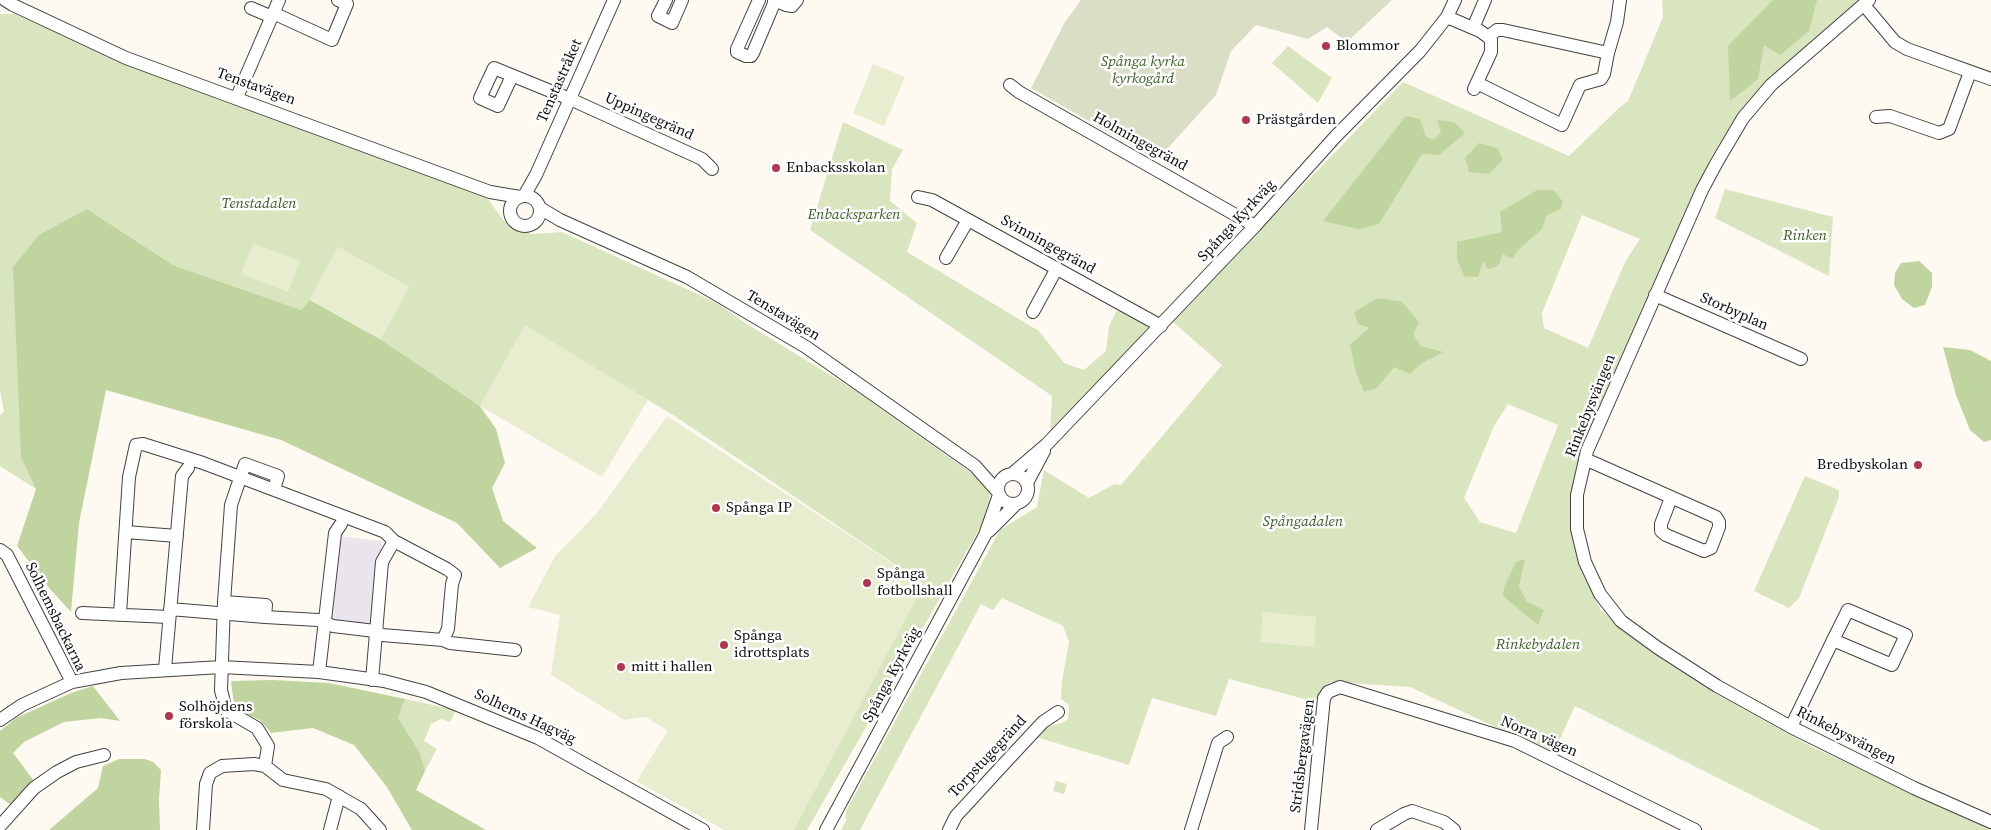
<!DOCTYPE html>
<html>
<head>
<meta charset="utf-8">
<style>
  body { margin:0 }
  canvas { display:block; background:#fefaf2 }
</style>
</head>
<body>
<canvas width="1991" height="830"></canvas>
<script>
const g = document.querySelector('canvas').getContext('2d');
g.lineJoin = 'round';
function paint(path, color) { g.fillStyle = color; g.fill(path, 'evenodd'); }
const toPath = rows => new Path2D(rows.map(r => 'M' + r).join(''));
function trace(path, color, width, dash) { g.strokeStyle = color; g.lineWidth = width; g.lineCap = dash ? 'butt' : 'round'; g.setLineDash(dash || []); g.stroke(path); }
function label(font, color, halo, rows, align = 'center') {
  g.font = font + ' "Source Serif 4",serif'; g.lineWidth = 5; g.setLineDash([]); g.textBaseline = 'middle'; g.strokeStyle = halo; g.fillStyle = color; for (const [text, x, y, turn = 0] of rows) {
    g.save(); g.translate(x, y); g.rotate((+turn || 0) * Math.PI / 180); g.textAlign = isNaN(turn) ? turn : align; if (halo) g.strokeText(text, 0, 0); g.fillText(text, 0, 0); g.restore();
  }
}
paint(toPath([
  [338,536,382,541,374,627,330,623]
]), '#eae4ec');
paint(toPath([
  [1662,0,1860,0,1780,69,1738,115,1711,157,1686,217,1584,443,1571,495,1577,558,1600,609,1628,634,1653,653,1718,695,1812,747,1991,828,1991,830,1821,830,1575,706,1553,754,1410,687,1330,682,1319,693,1316,702,1229,679,1216,716,1152,698,1129,765,1036,737,1043,728,1062,723,1068,719,1069,705,1061,699,1062,681,1069,642,1063,626,1002,598,993,610,981,604,860,830,841,830,847,819,845,818,847,809,1000,530,1037,507,1044,470,1089,498,1114,484,1121,485,1222,365,1172,321,1403,82,1569,156,1620,107,1628,101,1663,17],
  [1582,215,1640,239,1626,260,1588,348,1544,328,1542,313],
  [1508,404,1558,425,1516,533,1480,522,1464,498,1494,426],
  [0,14,15,14,135,67,222,101,363,149,487,198,504,221,531,234,562,232,717,303,747,324,853,389,988,485,991,509,807,830,725,830,637,781,669,729,924,584,673,415,525,326,480,406,380,339,409,287,338,247,310,300,301,310,173,265,87,209,21,458,36,489,0,466,0,415,4,412,0,390],
  [1288,46,1332,78,1318,103,1272,63],
  [843,122,903,150,892,169,890,201,917,223,907,252,1039,331,1064,363,1084,370,1106,351,1109,326,1117,310,1151,325,1050,434,1052,396,810,230],
  [1725,189,1833,217,1829,276,1715,218],
  [1805,476,1839,490,1839,497,1799,598,1789,608,1754,591],
  [405,699,456,710,450,722,441,719,431,724,424,741,437,749,425,771,398,718],
  [1056,781,1067,784,1064,794,1053,791]
]), '#d9e5be');
paint(toPath([
  [1773,0,1817,0,1809,31,1780,55,1764,45,1758,79,1730,101,1728,46],
  [1406,116,1420,119,1426,137,1434,140,1441,132,1437,120,1454,122,1465,133,1439,155,1422,154,1379,224,1359,229,1323,221],
  [1479,143,1497,148,1503,159,1489,174,1469,172,1465,158],
  [1537,190,1554,190,1563,202,1561,209,1547,215,1542,229,1517,251,1513,259,1503,254,1498,266,1488,269,1483,261,1478,277,1464,276,1457,259,1457,242,1502,232,1500,212],
  [87,209,173,265,301,310,310,300,380,339,480,406,496,429,505,463,492,488,503,521,537,548,500,568,457,523,281,440,106,390,79,523,71,612,50,589,17,546,36,489,21,458,13,267,39,235],
  [1919,261,1932,273,1932,287,1925,305,1914,308,1902,299,1894,285,1895,273,1901,263],
  [1378,298,1402,302,1419,322,1413,334,1421,346,1443,352,1422,363,1410,374,1394,367,1377,388,1364,392,1355,369,1350,345,1369,328,1358,324,1354,312],
  [1943,347,1970,350,1991,361,1991,440,1984,442,1970,430,1956,395],
  [1525,559,1519,587,1527,602,1544,610,1538,625,1503,596,1504,588,1516,562],
  [273,680,329,683,405,699,398,718,419,752,425,771,416,790,486,830,412,830,387,787,354,745,313,728,271,733,260,720,245,714,234,705,231,681],
  [93,686,120,721,101,718,64,722,24,742,13,753,34,781,11,805,0,797,0,731,16,718,71,693],
  [119,759,145,759,153,762,161,770,159,799,160,830,49,830,98,788,103,766]
]), '#c0d49f');
paint(toPath([
  [1081,0,1392,0,1347,42,1327,27,1308,39,1256,25,1231,51,1216,95,1157,160,1031,88,1065,22]
]), '#dadec4');
paint(toPath([
  [873,64,905,77,884,126,853,113],
  [253,243,300,261,288,292,241,274],
  [338,247,409,287,380,339,310,300],
  [525,325,648,400,602,477,480,406],
  [667,416,924,584,794,830,727,830,637,781,668,731,646,717,624,720,551,675,560,615,528,607,555,556,597,513],
  [1263,612,1316,617,1314,647,1260,642]
]), '#e8edcf');
const minor = toPath([
  [5,0,13,5,126,58,490,192,520,197],
  [666,0,658,16,672,23,682,0],
  [759,0,737,49,737,52,746,56,751,56,753,53,775,1],
  [774,0,786,5,792,6,797,0],
  [1869,0,1771,85,1743,118,1717,162,1702,190,1587,451,1577,495,1577,529,1585,562,1600,594,1621,621,1658,648,1717,686,1791,727,1914,788,1991,822],
  [1864,5,1895,42,1907,49,1991,79],
  [251,8,272,17],
  [273,13,332,40,347,4,338,0],
  [1447,17,1480,31,1491,39,1491,52,1474,89],
  [1473,28,1485,0],
  [1488,37,1497,30,1503,30,1608,53],
  [512,76,498,106,480,98,494,68,570,99,702,159,712,169],
  [1477,83,1562,125,1580,85,1601,79,1604,74,1608,53,1617,22,1620,0],
  [1010,85,1019,92,1255,226],
  [237,97,279,0],
  [1876,117,1890,116,1939,133,1949,129,1970,72],
  [524,196,536,175,614,0],
  '510 211a15 15 0 1 1 30 0a15 15 0 1 1-30 0Z',
  [918,197,932,200,1161,326],
  [540,208,560,220,687,277,806,347,975,466,998,492],
  [946,258,968,220],
  [1655,295,1801,359],
  [1033,312,1057,268],
  [1585,459,1716,517,1719,522,1719,527,1711,548,1704,551,1666,535,1661,531,1661,524,1671,498],
  [1013,473,1047,444,1255,226,1336,136,1420,51,1447,17,1455,0],
  '998 489a15 15 0 1 1 30 0a15 15 0 1 1-30 0Z',
  [1027,483,1044,451],
  [989,531,1016,504],
  [126,532,177,536],
  [0,550,7,555,72,682],
  [224,602,231,505,245,464,278,476,274,489],
  [170,609,265,617],
  [82,613,169,617],
  [120,614,129,477,136,445,143,444,203,463,385,532,394,541,447,569,455,575,452,584,448,629,443,640],
  [165,669,182,476,188,468],
  [319,672,335,533,341,524],
  [372,680,382,562,394,541],
  [0,720,22,705,72,682,121,673,221,667,319,672,384,681,426,692,538,738,703,830],
  [1791,727,1833,640,1848,610,1906,635,1892,665,1833,640],
  [265,766,268,746,257,728,226,710,221,690,224,602,266,605,265,617,318,620,333,626,375,631,382,635,443,640,450,643,515,650],
  [0,826,34,788,57,772,76,762,104,755],
  [203,830,206,784,210,773,222,766,254,764,265,766,283,780,326,789,361,809,380,830],
  [330,830,339,796],
  [826,830,985,535,999,495],
  [949,830,956,816,1002,766,1043,722,1058,712],
  [1191,830,1218,743,1227,737],
  [1311,830,1324,698,1328,692,1340,687,1515,741,1695,830],
  [1377,830,1404,814,1412,811,1444,822,1454,830]
]);
trace(minor, '#424242', 14);
trace(minor, '#fff', 12);
for (const [x, y, r, color] of [
  [1326,46,5,"#b1354e"],
  [1246,120,5,"#b1354e"],
  [776,168,5,"#b1354e"],
  [1918,465,5,"#b1354e"],
  [716,508,5,"#b1354e"],
  [867,583,5,"#b1354e"],
  [724,645,5,"#b1354e"],
  [621,667,5,"#b1354e"],
  [169,716,5,"#b1354e"]
]) { const dot = new Path2D(); dot.arc(x, y, r, 0, 2 * Math.PI); g.fillStyle = color; g.fill(dot); trace(dot, '#fff', 2); }
label('15px', '#0f0f0f', '#fff', [
  ["Blommor",1336,46],
  ["Prästgården",1256,120],
  ["Enbacksskolan",786,168],
  ["Bredbyskolan",1908,465,"right"],
  ["Spånga IP",726,508],
  ["Spånga",877,574],
  ["fotbollshall",877,591],
  ["Spånga",734,636],
  ["idrottsplats",734,653],
  ["mitt i hallen",631,667],
  ["Solhöjdens",179,707],
  ["förskola",179,724]
], 'left');
label('italic 15px', '#3b6025', '#fff', [
  ["Spånga kyrka",1143,62],
  ["kyrkogård",1143,79],
  ["Tenstadalen",259,204],
  ["Enbacksparken",854,215],
  ["Rinken",1805,236],
  ["Spångadalen",1303,522],
  ["Rinkebydalen",1538,645]
]);
label('15px', '#0f0f0f', '#fff', [
  ["Tenstastråket",560,81,-66],
  ["Tenstavägen",256,87,20],
  ["Uppingegränd",649,117,24],
  ["Holmingegränd",1140,142,29],
  ["Spånga Kyrkväg",1237,221,-47],
  ["Svinningegränd",1048,245,29],
  ["Storbyplan",1734,312,24],
  ["Tenstavägen",783,316,31],
  ["Rinkebysvängen",1591,406,-68],
  ["Solhemsbackarna",55,617,64],
  ["Spånga Kyrkväg",892,675,-62],
  ["Solhems Hagväg",525,717,25],
  ["Rinkebysvängen",1846,736,27],
  ["Norra vägen",1539,737,23],
  ["Stridsbergavägen",1303,756,-83],
  ["Torpstugegränd",988,757,-47]
]);
</script>
</body>
</html>
